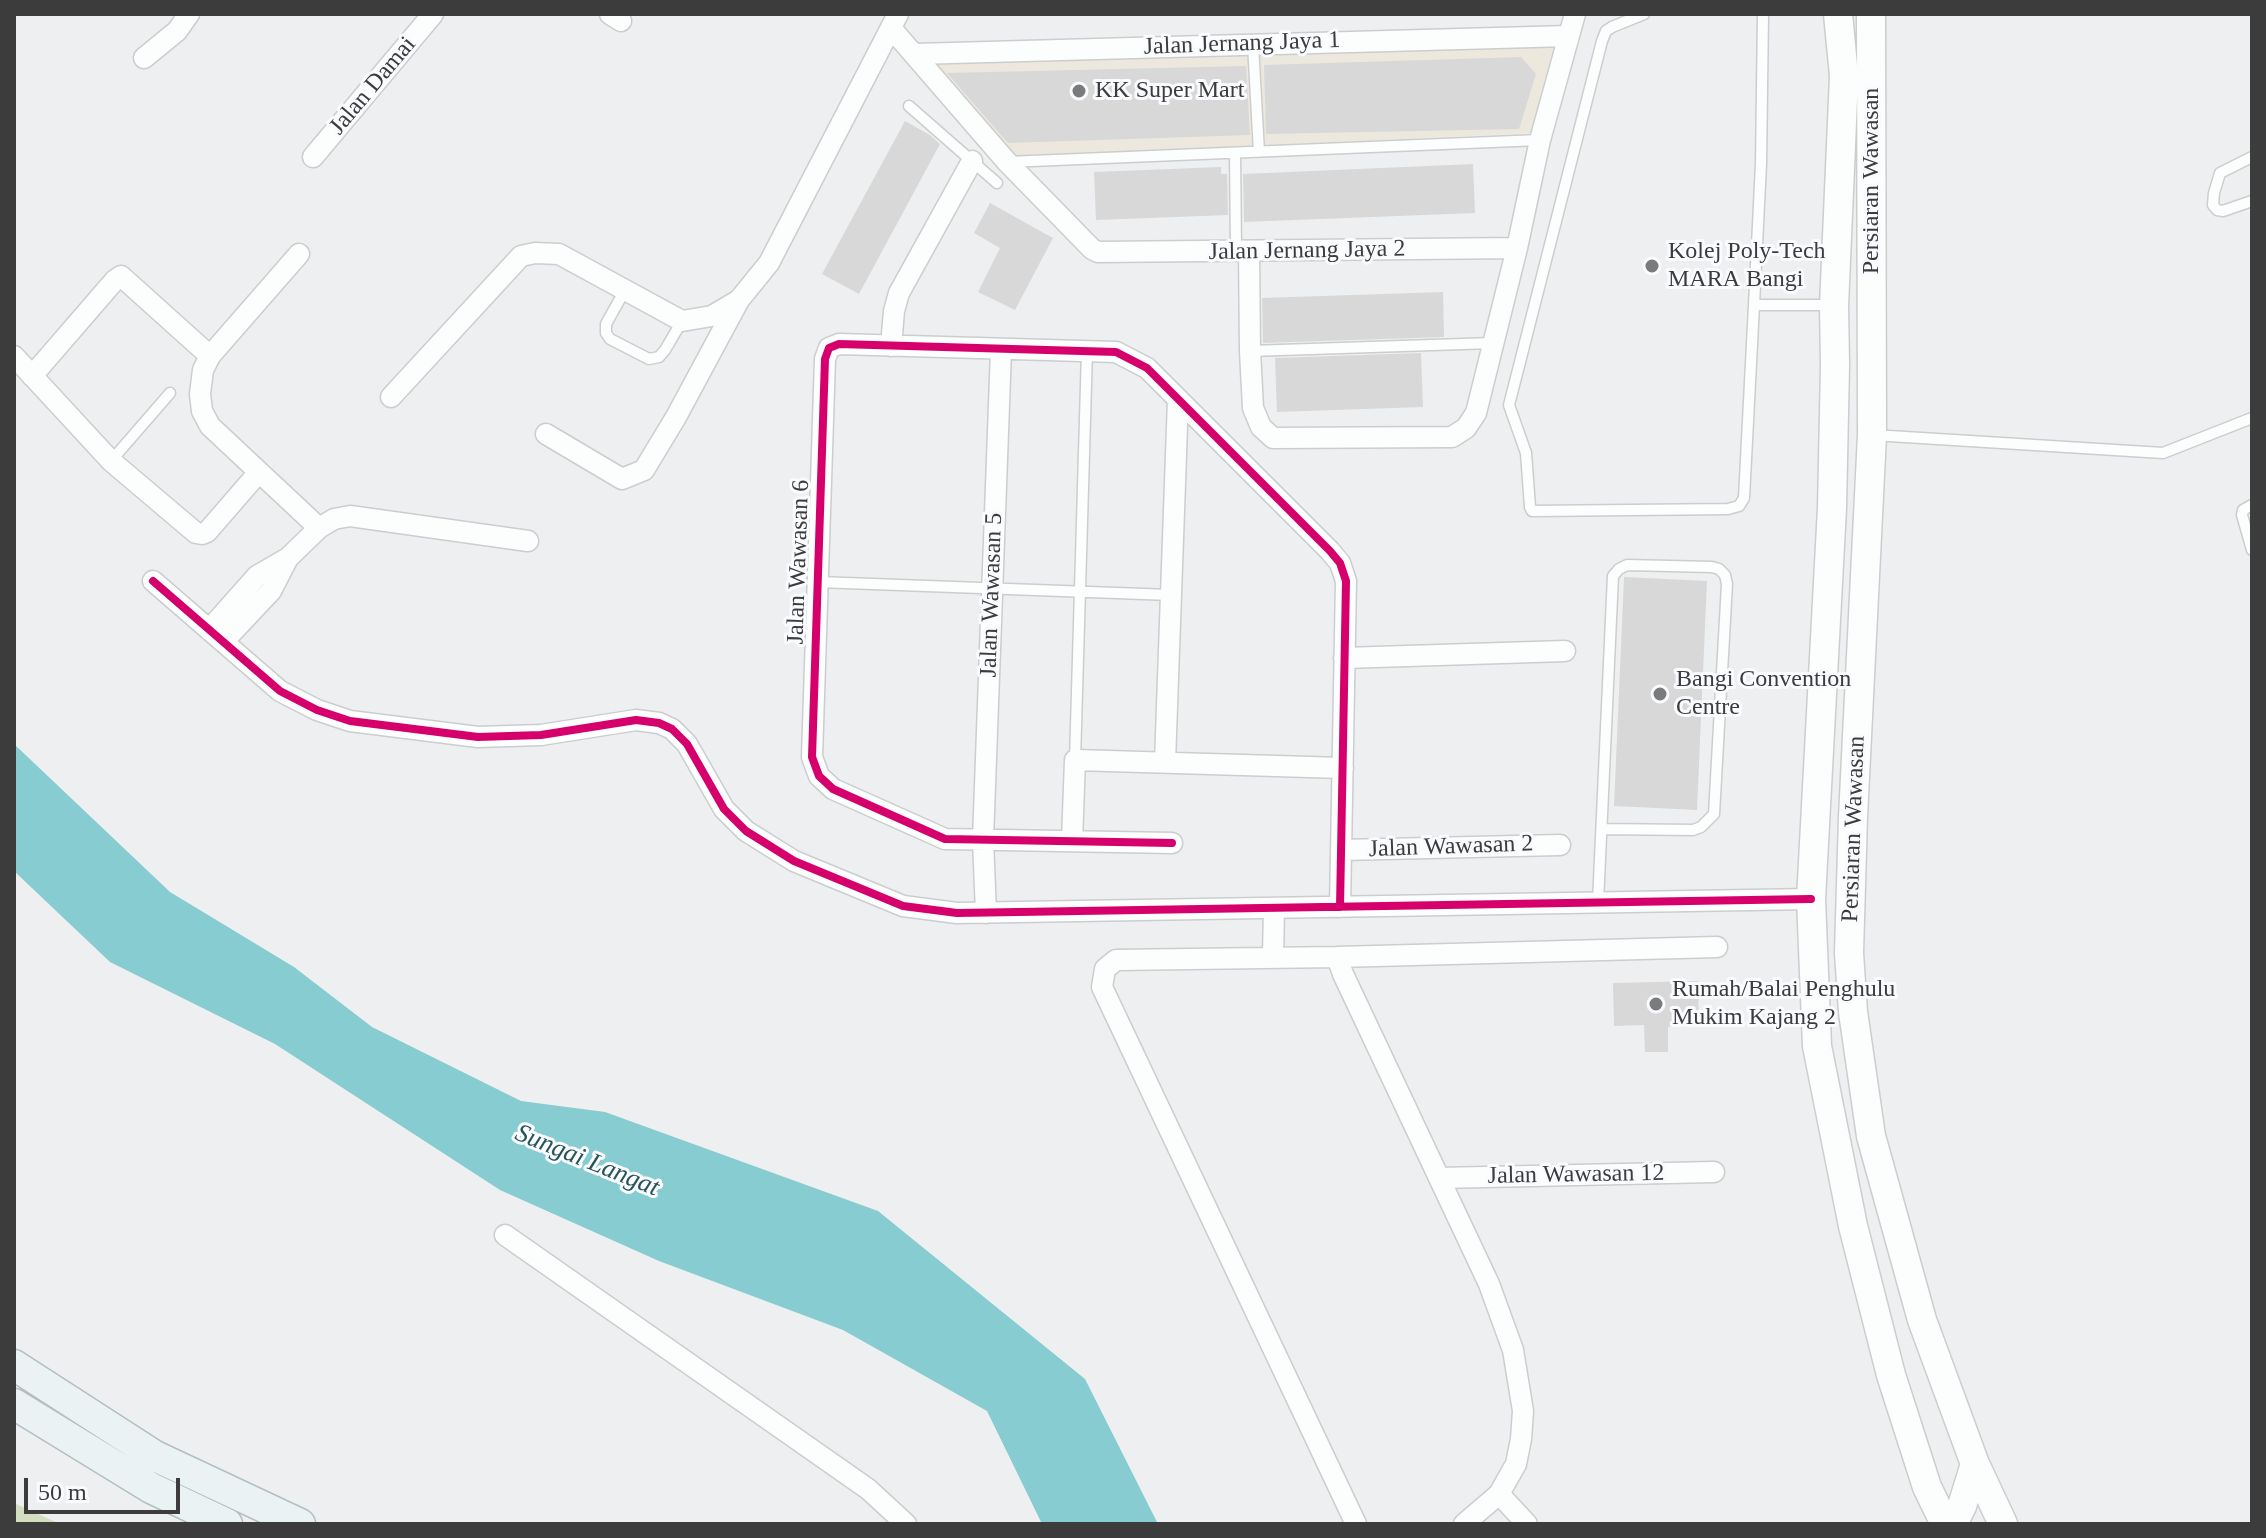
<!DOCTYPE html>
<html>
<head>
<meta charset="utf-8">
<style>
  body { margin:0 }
  #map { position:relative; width:2266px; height:1538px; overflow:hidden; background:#eeeff0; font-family:"Times New Roman",serif }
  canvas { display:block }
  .frame { position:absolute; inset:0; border:16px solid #3c3c3d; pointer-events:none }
  .scale { position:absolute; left:24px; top:1478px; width:156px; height:36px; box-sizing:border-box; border:4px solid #3c3c3d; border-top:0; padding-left:10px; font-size:24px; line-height:28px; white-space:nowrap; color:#3c3c3d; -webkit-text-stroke:6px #fafbfe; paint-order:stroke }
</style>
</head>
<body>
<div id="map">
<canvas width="2266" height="1538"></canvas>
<div class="frame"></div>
<div class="scale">50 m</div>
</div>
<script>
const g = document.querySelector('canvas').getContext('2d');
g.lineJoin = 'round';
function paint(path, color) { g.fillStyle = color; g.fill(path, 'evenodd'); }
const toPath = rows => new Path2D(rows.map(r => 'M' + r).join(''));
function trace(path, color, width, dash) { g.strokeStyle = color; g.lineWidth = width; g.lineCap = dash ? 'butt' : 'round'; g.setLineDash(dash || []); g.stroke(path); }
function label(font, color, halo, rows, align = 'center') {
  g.font = font + ' "Times New Roman",serif'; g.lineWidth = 6; g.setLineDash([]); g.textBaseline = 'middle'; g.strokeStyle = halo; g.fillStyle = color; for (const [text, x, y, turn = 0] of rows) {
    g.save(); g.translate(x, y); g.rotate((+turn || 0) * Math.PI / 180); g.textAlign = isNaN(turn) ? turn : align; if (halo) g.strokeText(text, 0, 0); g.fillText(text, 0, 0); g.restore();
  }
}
paint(toPath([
  [1558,45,1533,133,1012,157,932,62]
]), '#ede8dd');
paint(toPath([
  [14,1503,60,1524,14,1524]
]), '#d3dec1');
paint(toPath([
  [14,744,170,892,294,967,372,1027,521,1101,605,1112,878,1211,1085,1379,1158,1524,1042,1524,987,1411,843,1330,659,1261,500,1190,275,1044,110,962,14,871]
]), '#86ccd0');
paint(toPath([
  [1521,57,1536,74,1519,129,1266,134,1264,65],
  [1246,66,1250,135,1008,143,947,73],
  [905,121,930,135,940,144,859,294,822,274],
  [1473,164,1475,213,1244,222,1243,174],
  [1221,167,1221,174,1227,174,1228,215,1096,220,1094,172],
  [990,203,1053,238,1015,310,978,292,1000,248,974,233],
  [1443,292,1444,337,1263,343,1262,298],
  [1421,353,1423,407,1277,412,1275,358],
  [1624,577,1707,581,1697,810,1614,806],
  [1698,981,1699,1026,1668,1027,1668,1052,1645,1052,1644,1025,1614,1026,1613,983]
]), '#d8d8d9');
const lane = toPath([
  [1644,14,1612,27,1606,31,1602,41,1509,405,1526,453,1530,507,1532,511,1728,509,1739,506,1744,498,1754,305],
  [1763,14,1761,164,1754,305,1832,305],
  [1253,44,1259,152],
  [909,106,997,183],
  [1235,153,1236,251],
  [2252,157,2220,173,2214,193,2213,205,2217,210,2223,211,2252,201],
  [1007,162,1540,140],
  [625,290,606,324,606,333,610,339,649,359,659,357,665,350,682,321],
  [1250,351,1493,343],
  [1873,435,2163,453,2252,418],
  [111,461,170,393],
  [2252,505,2243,510,2242,515,2252,550],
  [818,582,1171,595],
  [1075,760,1087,351],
  [1598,902,1613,576,1619,569,1627,565,1712,567,1719,569,1725,575,1727,584,1714,814,1701,827,1693,830,1603,829]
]);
const street = toPath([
  [610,14,621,21],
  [891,28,1007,162,1092,249,1098,252,1517,248],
  [915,54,1569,36],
  [144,58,177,31,189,14],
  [313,157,433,14],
  [1249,251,1250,351,1253,408,1261,427,1273,438,1452,437,1466,428,1476,413,1517,248,1540,140,1575,14],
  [299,254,210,356,203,370,200,394,202,411,210,426,319,528],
  [891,346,894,311,899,293,972,161],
  [14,356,111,461,196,533,202,534,207,532,259,472],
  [32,376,115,280,121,276,210,356],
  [391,397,521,256,535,253,559,254,682,321,712,316,739,300,769,263,898,14],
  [546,434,622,479,644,470,676,417,739,300],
  [153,581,280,691,317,710,350,721,478,737,541,735,636,720,659,723,672,729,687,744,724,809,746,831,794,861,903,906,957,913,1811,899],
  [209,630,257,576,288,558,319,528,334,519,350,516,528,541],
  [223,642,271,591,288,558],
  [1344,658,1565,651],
  [1165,762,1178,399],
  [1072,841,1075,760,1343,768],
  [1172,843,945,839,833,789,819,776,812,757,825,359,829,348,839,344,1116,352,1147,368,1330,551,1340,563,1346,581,1340,907],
  [1341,850,1560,845],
  [986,913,983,840,1001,350],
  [1273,956,1274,909],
  [1337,957,1717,947],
  [1439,1178,1714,1172],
  [505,1235,868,1489,906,1524],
  [1499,1494,1527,1524],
  [1356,1524,1102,987,1105,969,1116,960,1337,957,1343,974,1489,1284,1513,1350,1523,1411,1521,1439,1516,1464,1499,1494,1464,1524]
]);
const secondary = toPath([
  [1838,14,1844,76,1834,306,1835,365,1832,508,1811,899,1817,1046,1853,1226,1891,1375,1927,1487,1945,1524],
  [1871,14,1872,435,1853,817,1849,953,1853,1012,1871,1136,1922,1320,1975,1464,2003,1524],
  [1953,1524,1962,1506,1975,1464]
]);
const primary = toPath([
  [14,1365,155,1456,300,1524],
  [14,1404,151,1488,227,1524]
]);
trace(lane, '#cccdce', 13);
trace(street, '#cccdce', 23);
trace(secondary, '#cccdce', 31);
trace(primary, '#b2bfc1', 33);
trace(lane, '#fcfdfd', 10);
trace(street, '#fcfdfd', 20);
trace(secondary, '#fcfdfd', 28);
trace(primary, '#ebf2f3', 30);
trace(toPath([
  [153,581,280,691,317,710,350,721,478,737,541,735,636,720,659,723,672,729,687,744,724,809,746,831,794,861,903,906,957,913,1811,899],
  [1172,843,945,839,833,789,819,776,812,757,825,359,829,348,839,344,1116,352,1147,368,1330,551,1340,563,1346,581,1340,907]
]), '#d6006c', 8);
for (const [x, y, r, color] of [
  [1079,91,8,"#7a7b7c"],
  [1652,266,8,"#7a7b7c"],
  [1660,694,8,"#7a7b7c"],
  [1656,1004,8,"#7a7b7c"]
]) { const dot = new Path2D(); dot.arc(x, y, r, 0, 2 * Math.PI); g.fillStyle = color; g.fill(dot); trace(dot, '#fafbfe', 3); }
label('24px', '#3c3c3d', '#fafbfe', [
  ["Jalan Jernang Jaya 1",1242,44,-2],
  ["Jalan Damai",373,86,-50],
  ["Persiaran Wawasan",1872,181,-90],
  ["Jalan Jernang Jaya 2",1307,251,-1],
  ["Jalan Wawasan 6",799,562,-88],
  ["Jalan Wawasan 5",992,595,-88],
  ["Persiaran Wawasan",1854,829,-88],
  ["Jalan Wawasan 2",1451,847,-2],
  ["Jalan Wawasan 12",1576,1175,-1]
]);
label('24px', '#3c3c3d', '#fafbfe', [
  ["KK Super Mart",1095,91],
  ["Kolej Poly-Tech",1668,252],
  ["MARA Bangi",1668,280],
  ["Bangi Convention",1676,680],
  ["Centre",1676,708],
  ["Rumah/Balai Penghulu",1672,990],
  ["Mukim Kajang 2",1672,1018]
], 'left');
label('italic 26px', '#285557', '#fafbfe', [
  ["Sungai Langat",587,1161,22]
]);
</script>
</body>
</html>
